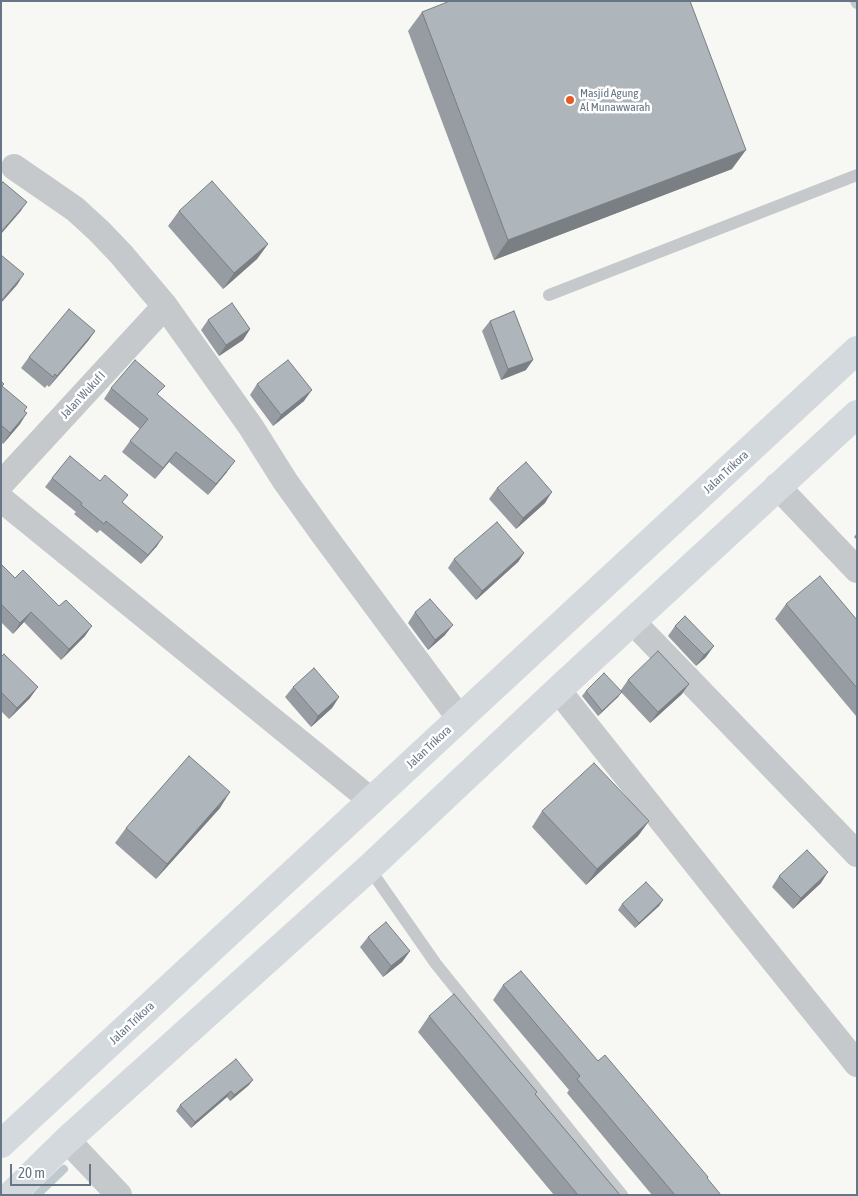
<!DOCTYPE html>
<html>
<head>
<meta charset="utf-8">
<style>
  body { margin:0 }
  #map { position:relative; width:858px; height:1196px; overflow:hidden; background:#f7f7f4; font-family:"Asap Condensed",sans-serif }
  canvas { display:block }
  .frame { position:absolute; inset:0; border:2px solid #667686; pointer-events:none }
  .scale { position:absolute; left:10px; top:1164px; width:81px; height:22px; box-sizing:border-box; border:2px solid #667686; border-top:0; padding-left:6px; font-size:15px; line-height:18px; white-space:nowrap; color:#667686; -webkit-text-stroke:4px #fff; paint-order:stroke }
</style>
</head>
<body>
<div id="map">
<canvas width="858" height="1196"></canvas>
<div class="frame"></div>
<div class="scale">20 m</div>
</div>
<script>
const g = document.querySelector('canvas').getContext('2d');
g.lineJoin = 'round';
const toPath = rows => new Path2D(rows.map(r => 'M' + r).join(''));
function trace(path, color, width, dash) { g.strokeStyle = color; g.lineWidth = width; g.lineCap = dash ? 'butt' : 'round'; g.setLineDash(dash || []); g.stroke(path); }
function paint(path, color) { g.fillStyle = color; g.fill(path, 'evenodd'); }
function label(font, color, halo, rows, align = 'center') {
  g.font = font + ' "Asap Condensed",sans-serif'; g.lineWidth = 5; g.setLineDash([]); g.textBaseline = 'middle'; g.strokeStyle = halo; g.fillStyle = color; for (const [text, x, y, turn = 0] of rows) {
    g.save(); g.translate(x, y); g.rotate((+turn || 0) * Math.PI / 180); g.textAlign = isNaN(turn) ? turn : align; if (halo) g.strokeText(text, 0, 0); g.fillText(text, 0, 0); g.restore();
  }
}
trace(toPath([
  [37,1195,64,1169]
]), '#bfc9ce', 8);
trace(toPath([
  [856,1,857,3],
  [549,295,857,175],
  [369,868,436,964,622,1195]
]), '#c5c9cc', 12);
trace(toPath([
  [14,167,75,209,99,231,121,254,165,306,251,427,285,481,323,534,460,719],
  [1,484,165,306],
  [777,486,857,570],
  [1,499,372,801],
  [632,621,857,854],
  [558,690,740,919,857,1064],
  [67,1140,119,1195]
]), '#c5c9cc', 26);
trace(toPath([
  [1,1144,857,350],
  [11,1195,67,1140,369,868,558,690,857,414]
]), '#d4d9dd', 28);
paint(toPath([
  [422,12,732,169,494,260,408,31],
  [179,211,268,244,257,259,223,289,168,226],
  [208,320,250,329,243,340,219,356,201,330],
  [490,321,526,370,501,380,482,331],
  [95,331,88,341,49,387,47,385,45,388,21,368,29,357],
  [1,381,2,386,25,411,20,424,3,444,1,442],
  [257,384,304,401,273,426,250,395],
  [111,388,158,395,227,472,208,495,169,462,155,479,122,452,130,441,140,429,104,399],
  [52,478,123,503,157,546,141,564,100,530,97,533,74,514,76,512,45,487],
  [497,488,545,503,516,529,489,499],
  [857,533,857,540,854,537],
  [524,553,518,562,476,600,448,568,454,559],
  [1,564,15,578,85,636,61,660,24,622,13,634,1,622],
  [786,604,857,620,857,715,856,716,775,619],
  [415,612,445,635,428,650,408,623],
  [675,626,706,657,696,666,668,636],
  [1,657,30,698,9,719,1,711],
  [628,680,682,694,650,723,621,692,618,697,598,716,582,696,586,691,621,690],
  [293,687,339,697,332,708,311,727,285,697],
  [220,808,156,879,115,843,126,828],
  [542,811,649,821,638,836,586,885,532,827],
  [779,876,821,883,793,909,772,887],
  [663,900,659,906,635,928,618,910,622,904],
  [368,937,410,951,402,962,383,977,360,947],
  [503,985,598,1061,707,1179,721,1195,652,1195,567,1093,569,1090,493,1000],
  [429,1016,537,1092,535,1094,620,1195,554,1195,418,1032],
  [249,1085,230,1101,227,1097,191,1128,176,1111,180,1105]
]), '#969ca1');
paint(toPath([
  [746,150,732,169,494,260,508,240],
  [27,202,20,212,1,234,1,232],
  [268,244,257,259,223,289,234,273],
  [24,274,17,285,1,303,1,301],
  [250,329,243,340,219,356,226,345],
  [95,331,88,341,49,387,57,376],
  [533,360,526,370,501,380,508,369],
  [312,390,304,401,273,426,281,415],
  [27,413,20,424,3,444,10,433],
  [176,452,169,462,155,479,163,468],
  [235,461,227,472,208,495,216,484],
  [552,492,545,503,516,529,523,518],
  [163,537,157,546,141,564,148,555],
  [524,553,518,562,476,600,482,591],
  [31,612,24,622,13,634,20,623],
  [453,625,445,635,428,650,435,640],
  [92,626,85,636,61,660,69,649],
  [714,646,706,657,696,666,704,655],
  [689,684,682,694,650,723,658,712],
  [38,687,30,698,9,719,17,708],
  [622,692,618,697,598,716,602,711],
  [339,697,332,708,311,727,318,716],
  [230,792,220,808,156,879,167,864],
  [649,821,638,836,586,885,597,869],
  [828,872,821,883,793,909,801,898],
  [663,900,659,906,635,928,639,923],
  [410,951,402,962,383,977,391,966],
  [253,1080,249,1085,230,1101,234,1095],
  [231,1091,227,1097,191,1128,195,1122]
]), '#7a7f83');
const building = toPath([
  [450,1,690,1,746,150,508,240,422,12,450,1],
  [212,181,268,244,234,273,179,211,212,181],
  [3,182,27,202,1,232,1,184,3,182],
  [1,255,24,274,1,301,1,255],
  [232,303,250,329,226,345,208,320,232,303],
  [69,309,95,331,57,376,55,374,53,377,29,357,69,309],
  [514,311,533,360,508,369,490,321,514,311],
  [135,360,165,386,157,394,235,461,216,484,176,452,163,468,130,441,148,419,111,388,135,360],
  [288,360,312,390,281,415,257,384,288,360],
  [1,381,4,384,2,386,27,407,24,411,27,413,10,433,1,425,1,381],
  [70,456,100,481,105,475,128,495,122,502,163,537,148,555,106,521,104,524,81,505,82,503,52,478,70,456],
  [526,462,552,492,523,518,497,488,526,462],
  [497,522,524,553,482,591,454,559,497,522],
  [1,564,15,578,23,570,59,606,66,600,92,626,69,649,31,612,20,623,1,604,1,564],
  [820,576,857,620,857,688,786,604,820,576],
  [430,599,453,625,435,640,415,612,430,599],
  [685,616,714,646,704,655,675,626,685,616],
  [658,651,689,684,658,712,628,680,658,651],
  [4,654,38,687,17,708,1,692,1,657,4,654],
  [314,668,339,697,318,716,293,687,314,668],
  [604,673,622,692,602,711,586,691,604,673],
  [189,756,230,792,167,864,126,828,189,756],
  [594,763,649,821,597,869,542,811,594,763],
  [807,850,828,872,801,898,779,876,807,850],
  [646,882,663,900,639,923,622,904,646,882],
  [386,922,410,951,391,966,368,937,386,922],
  [521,971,598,1061,605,1055,708,1177,707,1178,721,1195,675,1195,577,1079,580,1076,503,985,521,971],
  [454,994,537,1092,535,1094,620,1195,578,1195,429,1016,454,994],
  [236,1059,253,1080,234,1095,231,1091,195,1122,180,1105,236,1059]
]);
paint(building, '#aeb5bb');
trace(building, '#7a7f83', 1);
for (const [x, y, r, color] of [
  [570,100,5,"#e55a26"]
]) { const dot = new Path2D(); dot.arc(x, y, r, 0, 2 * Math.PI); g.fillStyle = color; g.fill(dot); trace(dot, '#fff', 2); }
label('12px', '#667686', '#fff', [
  ["Masjid Agung",580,93],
  ["Al Munawwarah",580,107]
], 'left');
label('12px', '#667686', '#fff', [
  ["Jalan Wukuf I",83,395,-47],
  ["Jalan Trikora",726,472,-43],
  ["Jalan Trikora",429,747,-43],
  ["Jalan Trikora",132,1023,-43]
]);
</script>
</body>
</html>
